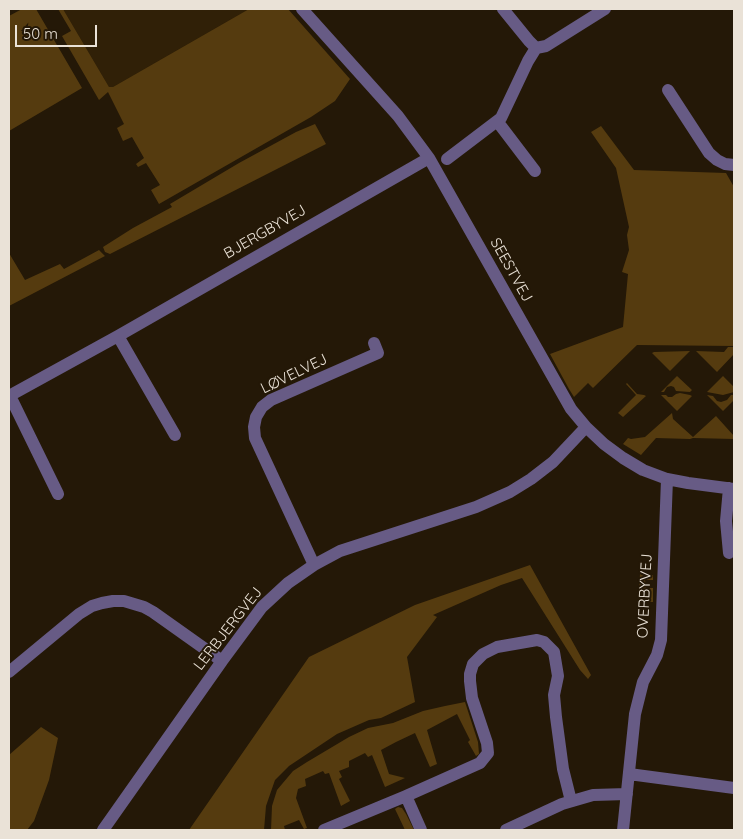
<!DOCTYPE html>
<html>
<head>
<meta charset="utf-8">
<style>
  body { margin:0 }
  #map { position:relative; width:743px; height:839px; overflow:hidden; background:#241807; font-family:Quicksand,sans-serif }
  canvas { display:block }
  .frame { position:absolute; inset:0; border:10px solid #eae2d7; pointer-events:none }
  .scale { position:absolute; left:15px; top:25px; width:82px; height:22px; box-sizing:border-box; border:2px solid #eae2d7; border-top:0; padding-left:6px; font-size:15px; line-height:18px; white-space:nowrap; color:#eae2d7; -webkit-text-stroke:4px #241807; paint-order:stroke }
</style>
</head>
<body>
<div id="map">
<canvas width="743" height="839"></canvas>
<div class="frame"></div>
<div class="scale">50 m</div>
</div>
<script>
const g = document.querySelector('canvas').getContext('2d');
g.lineJoin = 'round';
function paint(path, color) { g.fillStyle = color; g.fill(path, 'evenodd'); }
const toPath = rows => new Path2D(rows.map(r => 'M' + r).join(''));
function trace(path, color, width, dash) { g.strokeStyle = color; g.lineWidth = width; g.lineCap = dash ? 'butt' : 'round'; g.setLineDash(dash || []); g.stroke(path); }
function label(font, color, halo, rows, align = 'center') {
  g.font = font + ' Quicksand,sans-serif'; g.lineWidth = 4; g.setLineDash([]); g.textBaseline = 'middle'; g.strokeStyle = halo; g.fillStyle = color; for (const [text, x, y, turn = 0] of rows) {
    g.save(); g.translate(x, y); g.rotate((+turn || 0) * Math.PI / 180); g.textAlign = isNaN(turn) ? turn : align; if (halo) g.strokeText(text, 0, 0); g.fillText(text, 0, 0); g.restore();
  }
}
paint(toPath([
  [63,9,249,9,113,87,109,87]
]), '#302007');
paint(toPath([
  [22,9,36,9,82,88,9,131,9,16],
  [58,9,63,9,109,87,113,87,249,9,288,9,350,79,335,101,311,117,159,204,151,190,160,185,146,163,138,167,136,164,144,158,132,137,123,141,117,128,124,124,108,92,99,100,62,36,71,31],
  [315,124,326,144,110,254,105,252,103,247,133,228,172,207,170,204,239,163,296,132],
  [601,126,634,170,726,173,734,187,734,346,637,345,593,388,588,383,574,397,569,389,550,354,623,327,628,274,622,272,629,250,627,235,629,227,616,168,591,132],
  [99,250,105,256,9,306,9,253,25,280,60,264,64,269],
  [728,347,734,347,734,354,717,372,696,351,724,352],
  [690,351,670,371,652,353,654,352],
  [677,376,692,390,690,392,676,391,674,387,671,386,667,387,664,392,661,392],
  [723,376,734,387,734,392,723,395,707,392],
  [627,383,637,394,644,395,646,396,623,417,618,413,636,395,626,384],
  [680,393,690,395,692,396,677,411,661,395,666,395,668,397,672,397,676,394],
  [707,395,713,396,717,401,721,402,727,400,731,395,734,395,734,400,723,411],
  [672,413,673,419,693,437,716,416,734,436,734,439,693,438,690,439,656,438,641,455,623,444,628,438,631,439,645,437],
  [530,565,591,675,588,679,580,670,522,578,501,585,433,615,437,617,407,657,415,702,381,718,369,720,337,734,289,766,275,780,266,806,264,830,189,830,309,657,415,605],
  [640,574,644,576,653,575,653,580,645,580,646,588,653,588,653,602,649,602,649,593,639,593],
  [465,702,478,742,479,754,476,756,468,742,470,740,457,714,427,730,437,764,430,767,415,733,396,742,381,750,389,774,405,778,385,787,372,755,368,757,365,753,349,761,349,767,339,771,342,777,339,779,350,801,341,806,329,773,325,774,323,771,305,779,306,786,298,789,296,798,307,828,304,829,299,820,284,826,285,830,271,830,272,806,277,790,293,771,307,762,349,737,368,728,393,723,423,711,445,706],
  [41,727,58,738,49,780,34,821,27,830,9,830,9,755],
  [398,807,402,808,406,814,414,830,405,830,395,809]
]), '#553b0f');
trace(toPath([
  [302,9,398,116,429,158,571,409,586,427,604,444,623,458,643,470,667,479,688,483,734,489],
  [503,9,529,41,536,48],
  [668,90,709,153,717,160,725,164,734,165],
  [497,121,535,171],
  [447,159,501,118,528,61,536,48,546,46,605,9],
  [118,336,175,435],
  [9,396,118,336,429,158],
  [10,396,58,494],
  [729,488,726,521,729,553],
  [314,565,255,438,254,427,256,417,262,407,271,400,378,353,374,343],
  [9,672,79,614,92,606,102,603,113,601,124,601,144,607,153,612,222,661],
  [629,774,734,788],
  [406,796,480,763,488,753,487,743,472,698,470,681,470,674,473,664,483,654,497,647,537,640,544,642,554,652,558,676,554,695,556,717,563,769,571,801],
  [103,830,222,661,262,607,288,583,314,565,340,551,476,507,510,492,531,479,553,462,586,427],
  [324,830,406,796,421,830],
  [506,830,562,804,593,795,627,794],
  [623,830,635,714,643,682,657,655,661,640,667,479]
]), '#675b85', 12);
label('15px', '#eae2d7', '#241807', [
  ["BJERGBYVEJ",265,232,-30],
  ["SEESTVEJ",511,270,61],
  ["LØVELVEJ",294,374,-26],
  ["OVERBYVEJ",645,596,-87],
  ["LERBJERGVEJ",228,629,-52]
]);
</script>
</body>
</html>
